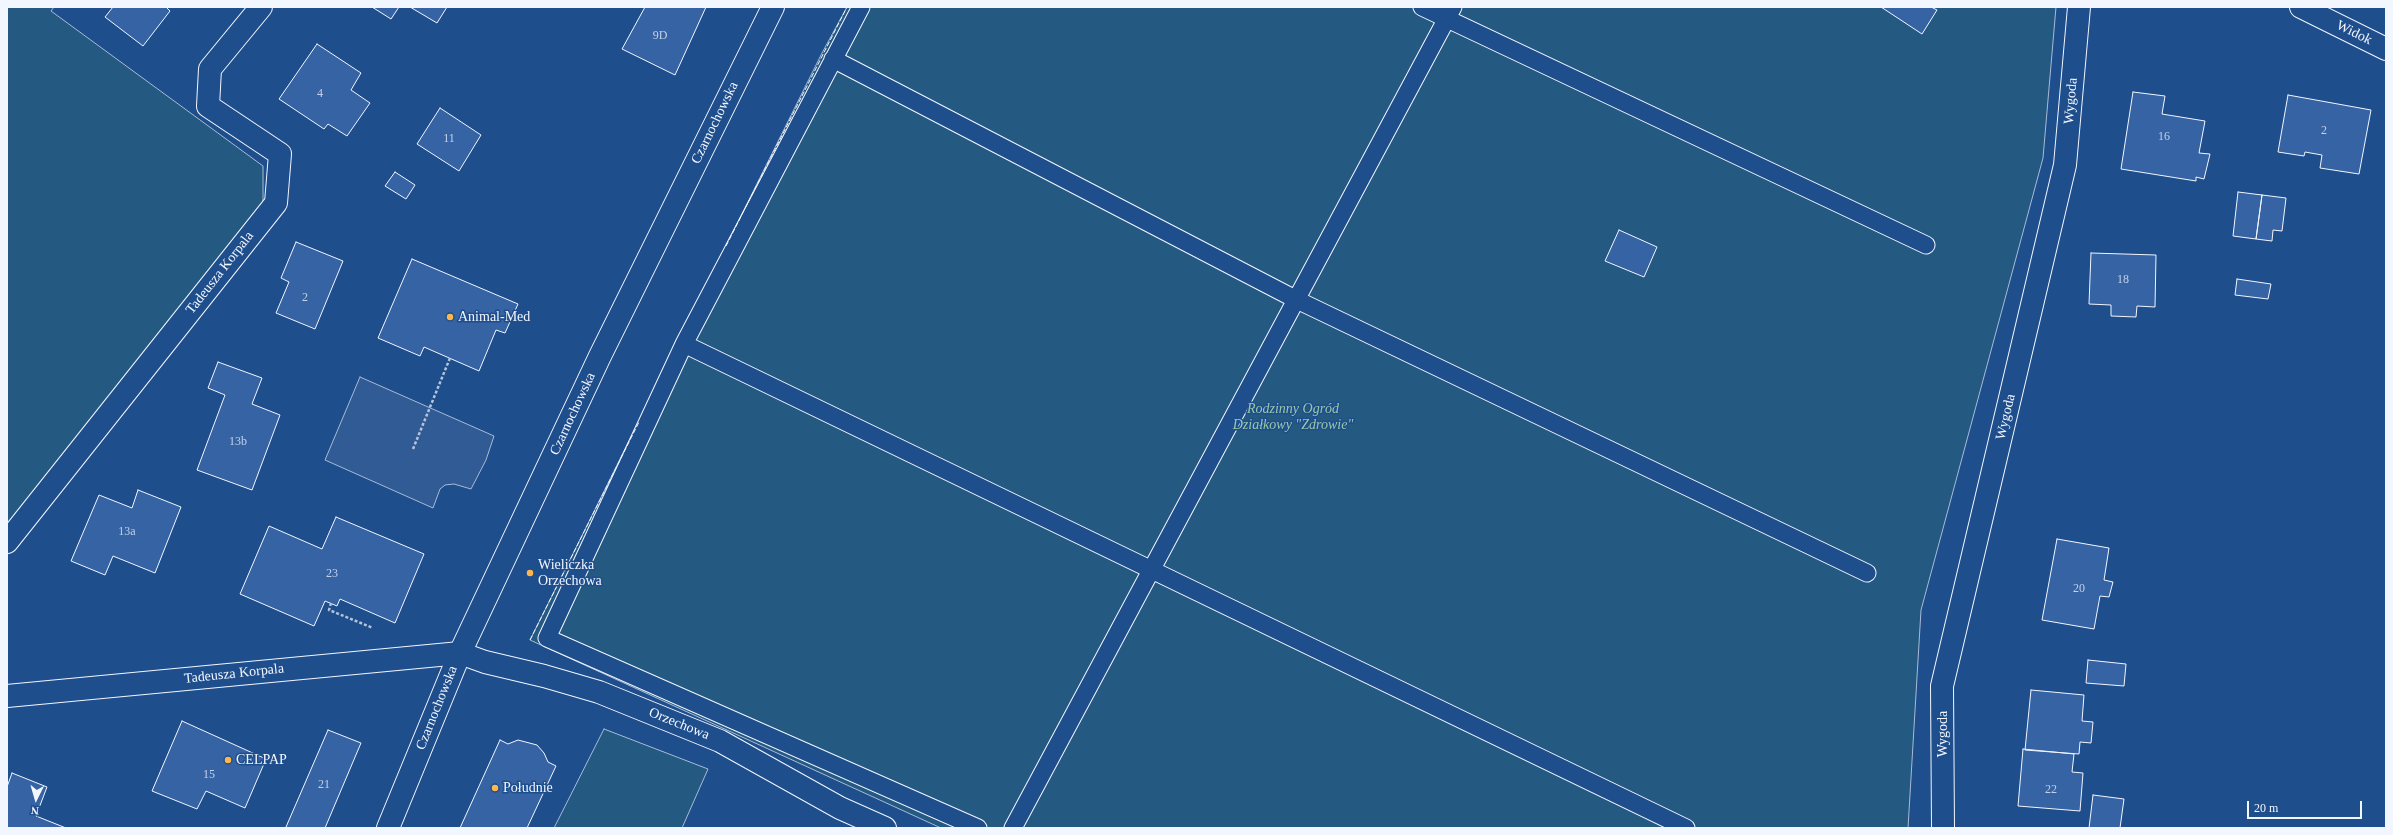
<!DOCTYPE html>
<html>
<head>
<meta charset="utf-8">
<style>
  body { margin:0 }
  #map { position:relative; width:2393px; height:835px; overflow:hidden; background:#1f4e8c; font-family:Georgia,serif }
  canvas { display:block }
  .frame { position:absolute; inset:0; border:8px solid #f2f6ff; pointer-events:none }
  .north { position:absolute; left:16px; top:779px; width:40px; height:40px; -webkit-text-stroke:3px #1f4e8c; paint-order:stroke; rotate:185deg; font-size:11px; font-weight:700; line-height:16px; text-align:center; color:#f2f6ff }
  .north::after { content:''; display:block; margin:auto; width:14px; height:18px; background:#f2f6ff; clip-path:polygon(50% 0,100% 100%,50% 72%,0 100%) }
  .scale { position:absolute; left:2247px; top:801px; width:115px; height:18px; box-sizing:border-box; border:2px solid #f2f6ff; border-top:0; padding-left:5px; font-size:12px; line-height:14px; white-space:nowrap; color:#f2f6ff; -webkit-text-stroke:3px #1f4e8c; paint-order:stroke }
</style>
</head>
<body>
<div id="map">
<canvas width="2393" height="835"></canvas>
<div class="frame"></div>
<div class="north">N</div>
<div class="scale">20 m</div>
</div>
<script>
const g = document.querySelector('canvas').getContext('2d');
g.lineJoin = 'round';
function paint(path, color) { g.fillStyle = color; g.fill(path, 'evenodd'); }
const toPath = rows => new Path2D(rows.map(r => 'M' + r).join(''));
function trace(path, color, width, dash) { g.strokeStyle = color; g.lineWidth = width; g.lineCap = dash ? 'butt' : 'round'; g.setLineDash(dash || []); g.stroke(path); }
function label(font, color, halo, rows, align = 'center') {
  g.font = font + ' Georgia,serif'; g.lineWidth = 3; g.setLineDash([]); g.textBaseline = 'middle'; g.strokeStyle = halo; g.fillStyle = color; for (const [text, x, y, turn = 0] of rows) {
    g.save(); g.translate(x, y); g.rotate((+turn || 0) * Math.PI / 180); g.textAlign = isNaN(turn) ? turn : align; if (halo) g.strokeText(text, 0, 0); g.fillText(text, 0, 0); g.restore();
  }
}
const green = toPath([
  [7,7,54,7,51,11,263,166,263,207,7,525,7,7],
  [847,7,2056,7,2043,158,1921,610,1908,828,941,828,530,640,822,53,847,7],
  [604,729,708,769,682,828,554,828,604,729]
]);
paint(green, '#245a82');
trace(green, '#a8bbd7', 1);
const parking = toPath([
  [360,377,494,436,486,460,471,489,454,484,445,485,440,489,433,508,325,460,360,377]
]);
paint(parking, '#305b95');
trace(parking, '#a8bbd7', 1);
const building = toPath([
  [113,7,166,7,170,11,143,46,105,17,113,7],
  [372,7,399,7,391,19,372,7],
  [410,7,447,7,437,23,410,7],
  [645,7,706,7,675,75,622,49,645,7],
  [1881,7,1931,7,1937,10,1922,34,1881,7],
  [317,44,361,73,351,90,370,103,347,136,328,124,324,129,279,99,317,44],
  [2133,92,2165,96,2162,114,2205,121,2199,153,2210,154,2204,179,2196,177,2196,181,2121,169,2133,92],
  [2288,95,2371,110,2359,174,2320,168,2322,155,2305,152,2304,156,2278,152,2288,95],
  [440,108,481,135,459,171,417,144,440,108],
  [395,172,415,185,406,199,385,186,395,172],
  [2238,192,2262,195,2256,239,2233,236,2238,192],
  [2262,195,2286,198,2282,231,2273,230,2272,241,2256,239,2262,195],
  [1619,230,1657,247,1644,277,1605,261,1619,230],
  [296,242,343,261,315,329,276,313,289,282,281,278,296,242],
  [2091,253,2156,255,2155,307,2137,306,2136,317,2111,316,2111,305,2089,304,2091,253],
  [412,259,518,304,505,333,496,330,479,371,424,347,420,356,378,338,412,259],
  [2237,279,2271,284,2268,299,2235,295,2237,279],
  [218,362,262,378,252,404,280,415,252,490,197,470,225,395,208,388,218,362],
  [138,490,181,507,155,573,113,556,105,575,71,561,99,495,132,508,138,490],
  [336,517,424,554,395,623,340,599,337,606,325,601,314,626,240,594,269,526,322,549,336,517],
  [2057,539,2109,548,2104,580,2113,582,2109,597,2100,596,2094,629,2042,620,2057,539],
  [2088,660,2126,664,2124,686,2086,683,2088,660],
  [2031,690,2084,695,2082,721,2093,722,2091,743,2080,742,2079,754,2025,750,2031,690],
  [182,721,266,759,245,808,206,791,197,809,152,791,182,721],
  [328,730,361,743,325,828,289,828,286,827,328,730],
  [500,740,508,744,518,740,537,745,544,753,548,762,556,766,527,828,460,828,500,740],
  [2023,749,2074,754,2072,772,2083,773,2080,811,2018,806,2023,749],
  [12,773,47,787,36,816,66,828,7,828,7,787,12,773],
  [2093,795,2124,799,2120,828,2089,828,2093,795]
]);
paint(building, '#3563a3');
trace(building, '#f2f6ff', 1);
const lane = toPath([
  [861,7,684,344,547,638,978,828],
  [1422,7,1926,245],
  [833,59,1297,300,1867,573],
  [684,344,1686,828],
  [1013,828,1453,7]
]);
const street = toPath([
  [2301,7,2386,49],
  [7,542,276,203,280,154,208,106,210,69,261,7],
  [7,696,460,653,485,662,544,676,599,692,720,741,840,808,885,828],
  [1943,828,1942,686,2065,165,2079,7]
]);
const secondary = toPath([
  [388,828,460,653,600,356,773,7]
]);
trace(lane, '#f2f6ff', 19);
trace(street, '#f2f6ff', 24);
trace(secondary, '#f2f6ff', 24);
trace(toPath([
  [413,449,450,358],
  [331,603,329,610,373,628]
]), '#b3c4dc', 2.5, [3, 2]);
trace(lane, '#1f4e8c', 17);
trace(street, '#1f4e8c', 22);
trace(secondary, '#1f4e8c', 22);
trace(toPath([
  [726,246,847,7],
  [530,640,639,422]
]), '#f2f6ff', 1, [5, 2]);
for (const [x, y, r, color] of [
  [450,317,4,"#ffb74d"],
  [530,573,4,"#ffb74d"],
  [228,760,4,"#ffb74d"],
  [495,788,4,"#ffb74d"]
]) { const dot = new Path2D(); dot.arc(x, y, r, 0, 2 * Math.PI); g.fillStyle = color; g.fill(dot); trace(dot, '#1f4e8c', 1.5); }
label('12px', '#c3d1e8', null, [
  ["9D",660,36],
  ["4",320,94],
  ["2",2324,131],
  ["16",2164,137],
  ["11",449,139],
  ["18",2123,280],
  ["2",305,298],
  ["13b",238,442],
  ["13a",127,532],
  ["23",332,574],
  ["20",2079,589],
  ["15",209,775],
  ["21",324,785],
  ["22",2051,790]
]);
label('14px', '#f2f6ff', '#1f4e8c', [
  ["Widok",2354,33,26],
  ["Wygoda",2071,101,-85],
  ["Czarnochowska",715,123,-64],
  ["Tadeusza Korpala",220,273,-52],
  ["Czarnochowska",573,414,-65],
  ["Wygoda",2006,417,-77],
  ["Tadeusza Korpala",234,674,-6],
  ["Czarnochowska",437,708,-68],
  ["Orzechowa",679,724,22],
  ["Wygoda",1943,734,-90]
]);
label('14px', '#f2f6ff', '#1f4e8c', [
  ["Animal-Med",458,317],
  ["Wieliczka",538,565],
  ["Orzechowa",538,581],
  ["CELPAP",236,760],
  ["Południe",503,788]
], 'left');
label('italic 14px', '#97c8a6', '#1f4e8c', [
  ["Rodzinny Ogród",1293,409],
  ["Działkowy \"Zdrowie\"",1293,425]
]);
</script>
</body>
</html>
